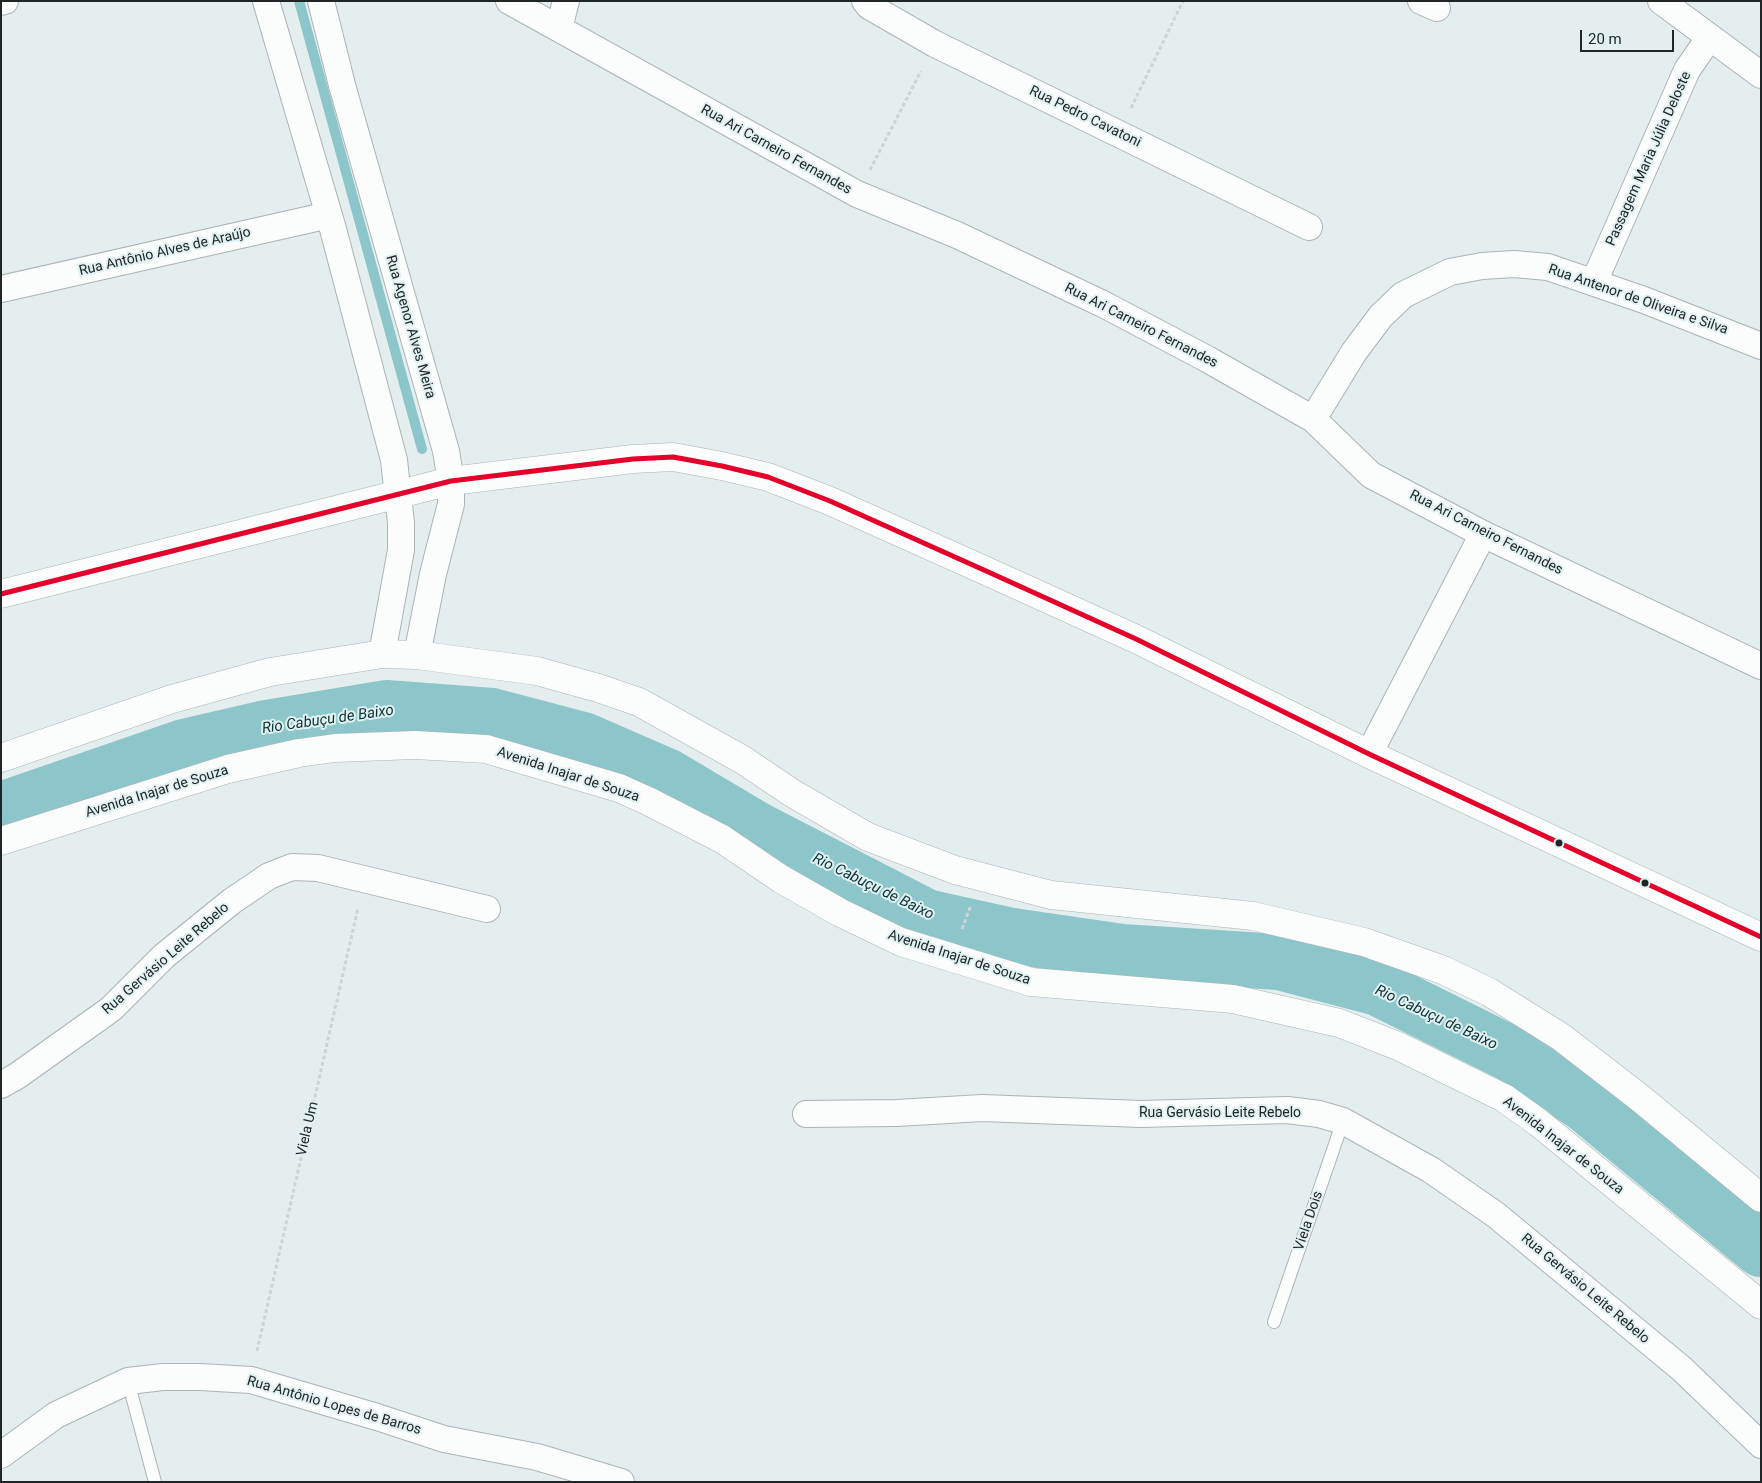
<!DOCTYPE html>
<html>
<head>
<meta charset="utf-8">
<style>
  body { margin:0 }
  #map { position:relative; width:1762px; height:1483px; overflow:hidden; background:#e5eeee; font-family:Roboto,sans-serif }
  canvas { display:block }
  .frame { position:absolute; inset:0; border:2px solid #202626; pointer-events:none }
  .scale { position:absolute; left:1580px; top:30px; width:94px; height:22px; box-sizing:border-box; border:2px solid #202626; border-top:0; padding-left:6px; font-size:15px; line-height:18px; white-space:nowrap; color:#202626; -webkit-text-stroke:4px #e1f1f2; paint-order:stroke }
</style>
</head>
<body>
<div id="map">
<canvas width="1762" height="1483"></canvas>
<div class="frame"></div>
<div class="scale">20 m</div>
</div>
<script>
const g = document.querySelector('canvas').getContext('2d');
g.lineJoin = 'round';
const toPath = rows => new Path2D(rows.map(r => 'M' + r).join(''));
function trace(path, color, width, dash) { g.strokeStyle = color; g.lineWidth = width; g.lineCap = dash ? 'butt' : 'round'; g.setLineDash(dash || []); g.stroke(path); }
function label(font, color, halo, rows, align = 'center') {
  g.font = font + ' Roboto,sans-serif'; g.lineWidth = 4; g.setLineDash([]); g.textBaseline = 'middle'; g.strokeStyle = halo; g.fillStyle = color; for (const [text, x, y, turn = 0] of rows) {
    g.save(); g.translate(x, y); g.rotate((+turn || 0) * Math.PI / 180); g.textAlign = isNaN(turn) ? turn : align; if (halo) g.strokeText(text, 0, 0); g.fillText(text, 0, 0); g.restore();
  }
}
trace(toPath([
  [299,1,422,449]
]), '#8cc6ca', 10);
trace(toPath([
  [1,810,184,747,266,728,386,708,492,716,583,740,668,777,759,831,926,917,1012,936,1122,952,1279,962,1378,988,1513,1055,1585,1104,1761,1249]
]), '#8cc6ca', 56);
const lane = toPath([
  [1274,1322,1343,1121],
  [128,1381,155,1482]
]);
const street = toPath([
  [266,1,333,229,394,460,401,523,401,550,382,654],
  [321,1,342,85,446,451,451,481,451,504,433,574,417,655],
  [509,1,857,194,957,235,1105,305,1207,359,1313,419,1371,475,1483,534,1761,666],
  [865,1,869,6,935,44,1309,227],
  [1421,1,1437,8],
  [1661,1,1761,75],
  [1,2,5,1],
  [559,28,566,1],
  [1594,282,1687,70,1709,38],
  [1,289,329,215],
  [1313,419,1354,352,1381,316,1403,295,1450,272,1482,266,1514,264,1548,267,1644,300,1761,346],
  [1369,754,1483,534],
  [1,1085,17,1076,111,1009,164,956,232,901,269,876,292,867,318,868,487,909],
  [806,1114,897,1113,982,1108,1141,1114,1287,1110,1319,1114,1343,1121,1431,1170,1496,1215,1682,1369,1761,1445],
  [1,1455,56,1415,128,1381,163,1377,200,1377,251,1380,377,1417,444,1439,537,1457,621,1482]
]);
const secondary = toPath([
  [1,594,451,481,633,459,673,457,722,466,768,477,830,501,995,575,1136,639,1369,754,1761,937],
  [1,758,172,699,270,672,382,654,417,655,537,671,598,688,639,702,743,760,792,793,868,837,955,870,1051,895,1253,916,1364,942,1443,970,1489,992,1561,1037,1640,1098,1761,1198],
  [1,841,228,769,299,753,335,748,415,745,486,749,619,788,648,801,722,839,781,879,839,912,901,942,1031,982,1233,999,1339,1023,1398,1046,1504,1098,1539,1123,1761,1305]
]);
trace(lane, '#acb3b4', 14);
trace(street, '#acb3b4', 28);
trace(secondary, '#acb3b4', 29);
trace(toPath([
  [1131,108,1183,1],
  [870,170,921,71],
  [962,929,971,905],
  [257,1351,358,908]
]), '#d0d3d3', 3, [4, 2.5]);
trace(lane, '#fbfcfc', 12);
trace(street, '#fbfcfc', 26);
trace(secondary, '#fbfcfc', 28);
trace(toPath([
  [1,594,451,481,633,459,673,457,722,466,768,477,830,501,995,575,1136,639,1369,754,1761,937]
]), '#e4002b', 5);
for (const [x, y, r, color] of [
  [1559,843,4.5,"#202626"],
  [1645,883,4.5,"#202626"]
]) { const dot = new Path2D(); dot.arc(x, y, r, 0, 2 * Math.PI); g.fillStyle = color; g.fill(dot); trace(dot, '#e1f1f2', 2); }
label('14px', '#202626', '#e1f1f2', [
  ["Rua Pedro Cavatoni",1085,117,26],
  ["Rua Ari Carneiro Fernandes",776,150,29],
  ["Passagem Maria Júlia Deloste",1649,159,-66],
  ["Rua Antônio Alves de Araújo",165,252,-13],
  ["Rua Antenor de Oliveira e Silva",1638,300,19],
  ["Rua Ari Carneiro Fernandes",1141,326,27],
  ["Rua Agenor Alves Meira",410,327,74],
  ["Rua Ari Carneiro Fernandes",1486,533,27],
  ["Avenida Inajar de Souza",568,775,18],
  ["Avenida Inajar de Souza",157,792,-17],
  ["Avenida Inajar de Souza",959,958,18],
  ["Rua Gervásio Leite Rebelo",166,959,-41],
  ["Rua Gervásio Leite Rebelo",1220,1113],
  ["Viela Um",308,1129,-77],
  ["Avenida Inajar de Souza",1563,1146,38],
  ["Viela Dois",1309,1221,-71],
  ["Rua Gervásio Leite Rebelo",1585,1289,40],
  ["Rua Antônio Lopes de Barros",334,1406,16]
]);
label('italic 15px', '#0b3335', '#e1f1f2', [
  ["Rio Cabuçu de Baixo",328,720,-8],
  ["Rio Cabuçu de Baixo",873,887,26],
  ["Rio Cabuçu de Baixo",1436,1018,25]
]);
</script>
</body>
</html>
